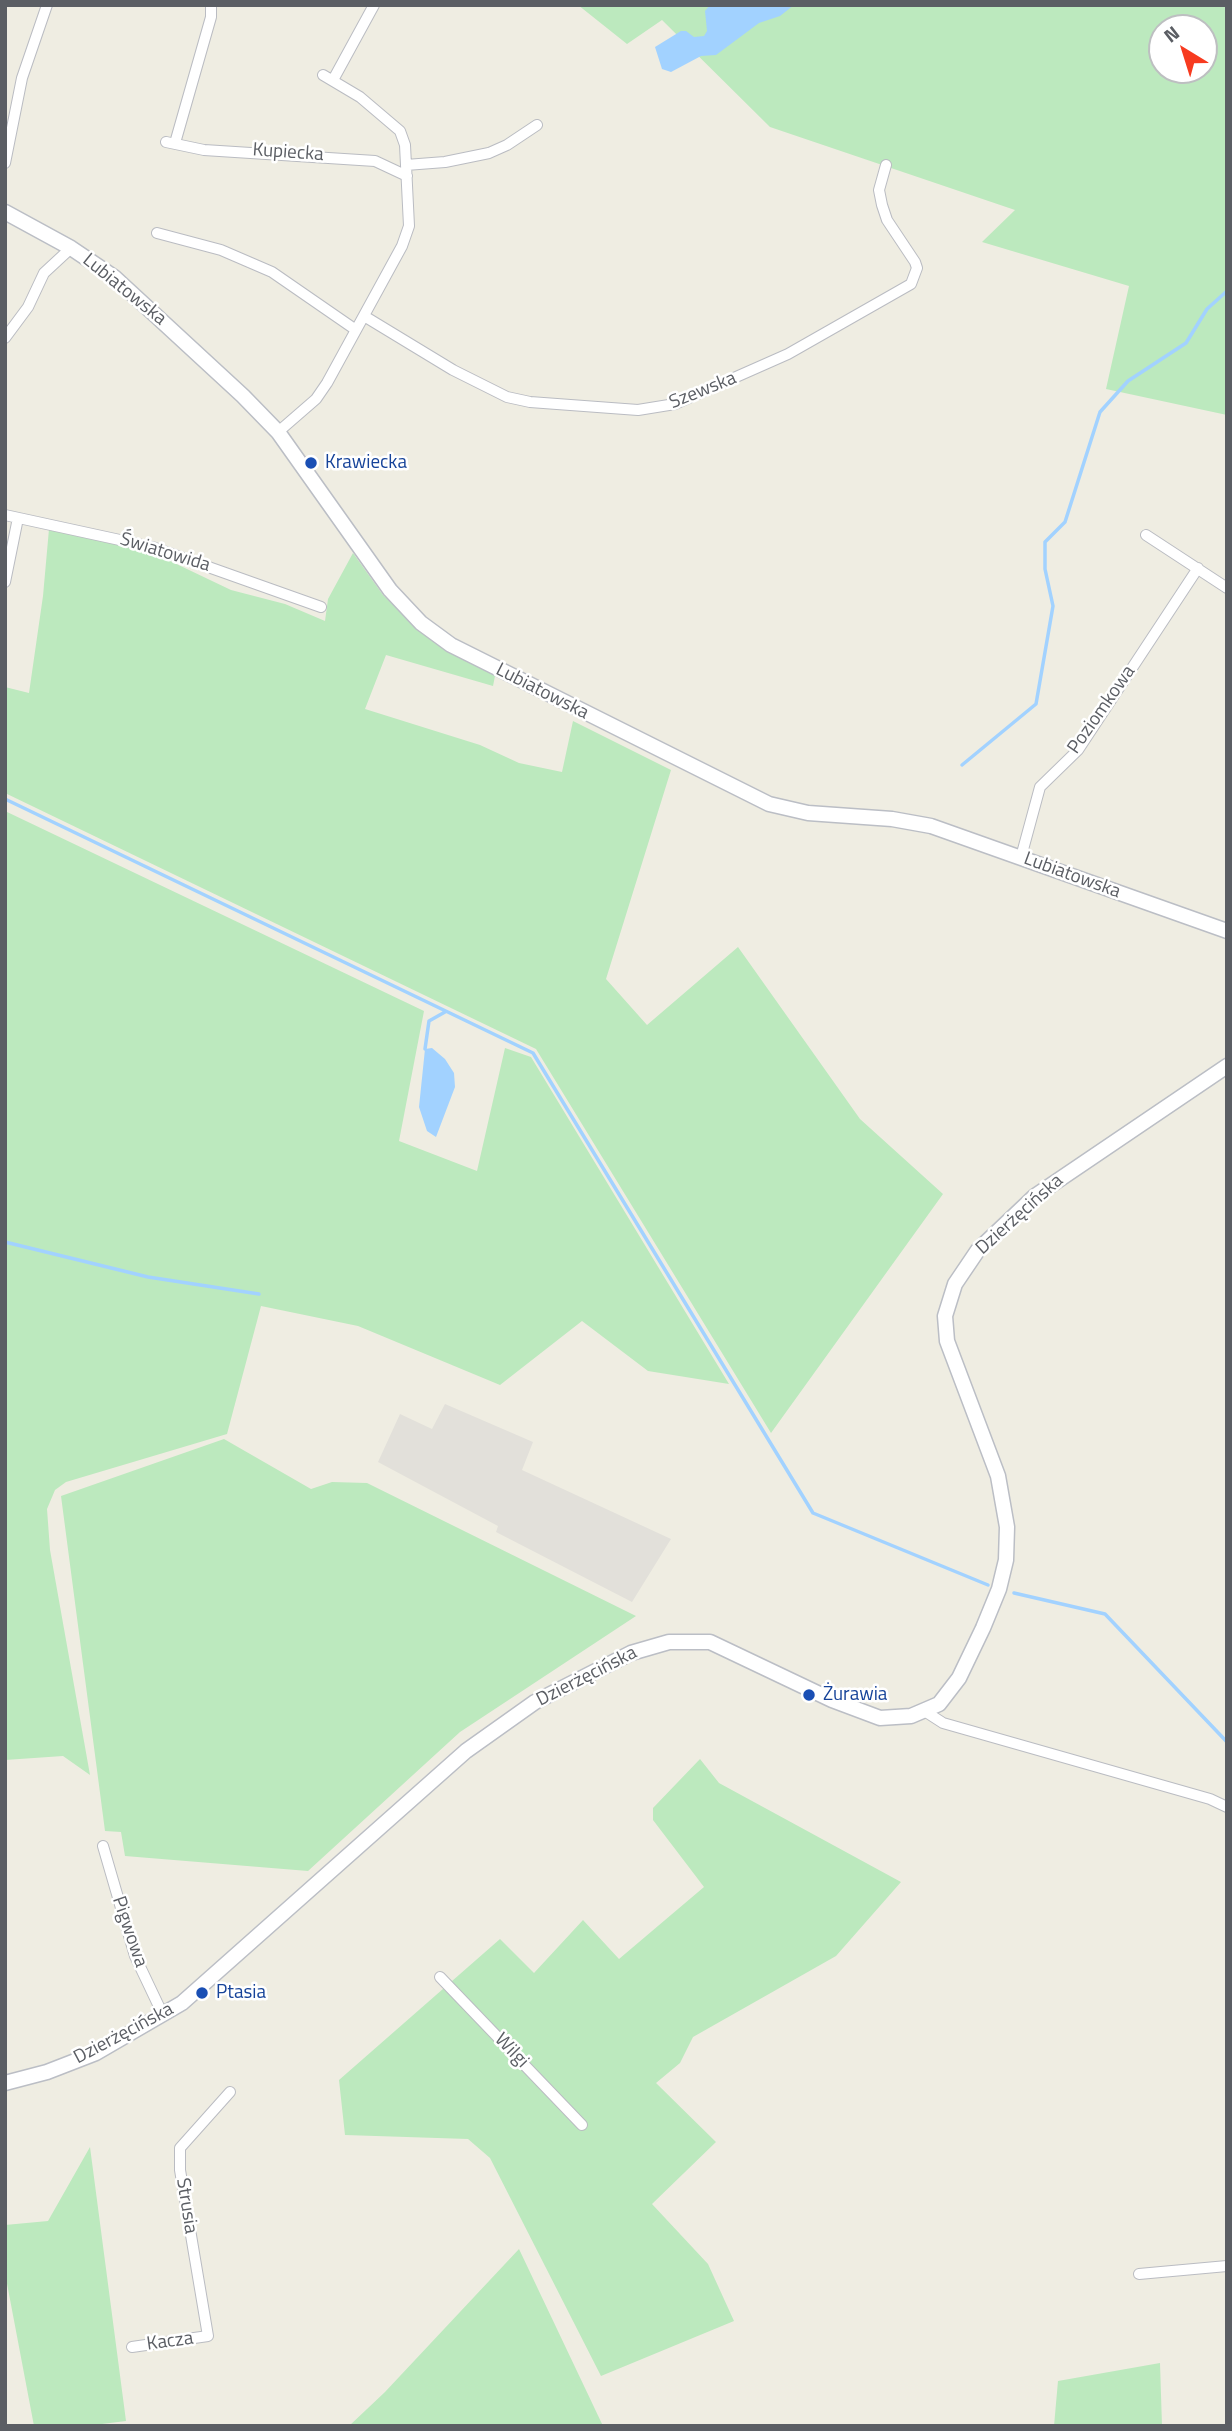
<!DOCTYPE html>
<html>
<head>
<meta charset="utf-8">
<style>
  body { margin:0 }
  #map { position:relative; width:1232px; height:2431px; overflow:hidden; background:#efede2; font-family:"Titillium Web",sans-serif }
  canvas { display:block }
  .frame { position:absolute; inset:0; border:7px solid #5b5e64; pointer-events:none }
  .north { position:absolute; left:1148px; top:14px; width:70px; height:70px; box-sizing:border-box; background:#fff; border:2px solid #bdbfc1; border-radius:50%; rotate:322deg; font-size:19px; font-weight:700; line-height:28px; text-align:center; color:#5b5e64 }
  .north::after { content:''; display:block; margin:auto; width:24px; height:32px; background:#f73b20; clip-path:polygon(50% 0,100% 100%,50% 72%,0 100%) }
</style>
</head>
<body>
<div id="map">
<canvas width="1232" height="2431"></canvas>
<div class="frame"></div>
<div class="north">N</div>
</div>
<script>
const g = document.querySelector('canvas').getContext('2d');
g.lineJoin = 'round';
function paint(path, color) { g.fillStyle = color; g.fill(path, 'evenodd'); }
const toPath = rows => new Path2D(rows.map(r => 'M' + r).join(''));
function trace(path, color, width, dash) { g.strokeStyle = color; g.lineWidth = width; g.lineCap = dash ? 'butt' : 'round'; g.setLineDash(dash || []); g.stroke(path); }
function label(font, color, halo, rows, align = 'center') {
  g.font = font + ' "Titillium Web",sans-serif'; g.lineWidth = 5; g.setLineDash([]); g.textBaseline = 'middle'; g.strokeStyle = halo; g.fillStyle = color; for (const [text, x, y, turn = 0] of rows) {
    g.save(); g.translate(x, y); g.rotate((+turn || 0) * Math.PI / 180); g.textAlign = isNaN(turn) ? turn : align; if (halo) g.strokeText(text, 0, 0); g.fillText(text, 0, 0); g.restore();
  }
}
paint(toPath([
  [445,1404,533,1442,522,1470,671,1539,632,1602,496,1532,498,1526,378,1462,400,1414,432,1429]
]), '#e2e0da');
paint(toPath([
  [578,5,1227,5,1227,415,1106,389,1129,286,982,242,1015,210,770,127,662,20,627,44],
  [1162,28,1204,28,1204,70,1162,70],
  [49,529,145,549,231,590,285,604,325,621,328,599,353,553,383,595,429,638,495,676,493,686,386,655,365,709,480,745,519,763,562,772,573,721,671,770,606,979,647,1025,738,947,860,1119,943,1194,771,1433,536,1049,5,793,5,687,29,693,43,596],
  [5,811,424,1011,399,1141,477,1171,505,1048,531,1057,729,1384,648,1371,582,1321,500,1385,358,1326,261,1306,227,1434,66,1482,55,1490,47,1509,50,1550,90,1775,63,1756,5,1760],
  [224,1439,311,1489,332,1482,367,1483,636,1616,460,1732,308,1871,125,1856,121,1832,105,1831,61,1496],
  [700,1759,719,1783,901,1882,836,1956,693,2037,680,2063,656,2083,716,2142,652,2204,708,2264,734,2321,601,2376,490,2158,468,2139,345,2135,339,2080,500,1939,534,1973,583,1920,619,1959,704,1887,653,1820,653,1808],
  [90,2147,126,2421,86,2426,34,2426,5,2273,5,2225,48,2221],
  [519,2249,603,2426,349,2426,385,2392],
  [1160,2363,1162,2426,1054,2426,1058,2381]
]), '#bce9be');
paint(toPath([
  [710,5,794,5,780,16,759,23,716,55,701,56,671,72,662,69,655,47,681,31,686,31,694,37,704,36,707,31,705,11],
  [432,1048,445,1059,454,1073,455,1087,436,1137,427,1131,419,1107,425,1049]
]), '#a2d2ff');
trace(toPath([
  [962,765,1036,704,1053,606,1045,569,1045,542,1065,522,1100,412,1128,381,1186,343,1207,309,1227,291],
  [5,799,533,1053,813,1513,988,1585],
  [425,1049,429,1021,445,1012],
  [5,1242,148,1277,259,1294],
  [1014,1593,1105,1614,1227,1742]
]), '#a2d2ff', 3.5);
const street = toPath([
  [333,80,374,5],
  [166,142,204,150,375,161,407,176],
  [175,143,211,17,211,5],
  [5,163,22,78,47,5],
  [406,165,445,162,489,153,507,145,537,125],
  [157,233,221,250,272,272,356,330],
  [364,316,453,370,507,397,530,402,638,410,675,404,788,354,911,284,917,268,915,262,887,220,882,205,879,190,886,165],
  [5,338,28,307,44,273,71,248],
  [278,432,316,399,327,383,402,246,409,226,405,145,400,131,360,97,323,75],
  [5,515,152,547,321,607],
  [1146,535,1227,588],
  [5,582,18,518],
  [1021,857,1040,787,1078,750,1198,568],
  [926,1712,943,1723,1210,1799,1227,1807],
  [103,1846,135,1956,163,2015],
  [440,1977,582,2125],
  [1139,2274,1227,2266],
  [132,2347,208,2336,180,2170,180,2148,230,2092]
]);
const secondary = toPath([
  [5,212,71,248,114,277,243,396,278,432,390,590,421,623,451,645,769,804,808,813,892,819,931,826,1227,931],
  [5,2083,47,2072,96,2053,182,2003,466,1751,535,1702,631,1653,669,1642,710,1642,832,1700,880,1718,911,1716,939,1704,959,1678,983,1628,999,1589,1006,1560,1007,1527,998,1476,947,1341,945,1316,955,1284,978,1250,1035,1196,1227,1066]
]);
trace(street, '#babcc2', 12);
trace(secondary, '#bbbec5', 17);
trace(street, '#fff', 10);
trace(secondary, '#fff', 14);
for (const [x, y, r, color] of [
  [311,463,7,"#1a4fb4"],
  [809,1695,7,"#1a4fb4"],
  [202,1993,7,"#1a4fb4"]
]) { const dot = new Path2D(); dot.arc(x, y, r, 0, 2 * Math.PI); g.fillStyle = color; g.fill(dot); trace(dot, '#fff', 2.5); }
label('19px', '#5b5e64', '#fff', [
  ["Kupiecka",288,153,4],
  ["Lubiatowska",124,290,39],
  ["Szewska",703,391,-22],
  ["Światowida",165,553,17],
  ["Lubiatowska",542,692,27],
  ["Poziomkowa",1102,710,-55],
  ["Lubiatowska",1072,876,20],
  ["Dzierżęcińska",1020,1215,-42],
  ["Dzierżęcińska",587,1677,-27],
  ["Pigwowa",129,1932,71],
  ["Dzierżęcińska",124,2034,-28],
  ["Wilgi",511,2051,46],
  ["Strusia",186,2206,81],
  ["Kacza",170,2342,-8]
]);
label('19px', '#164399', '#fff', [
  ["Krawiecka",325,463],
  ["Żurawia",823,1695],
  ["Ptasia",216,1993]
], 'left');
</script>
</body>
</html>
